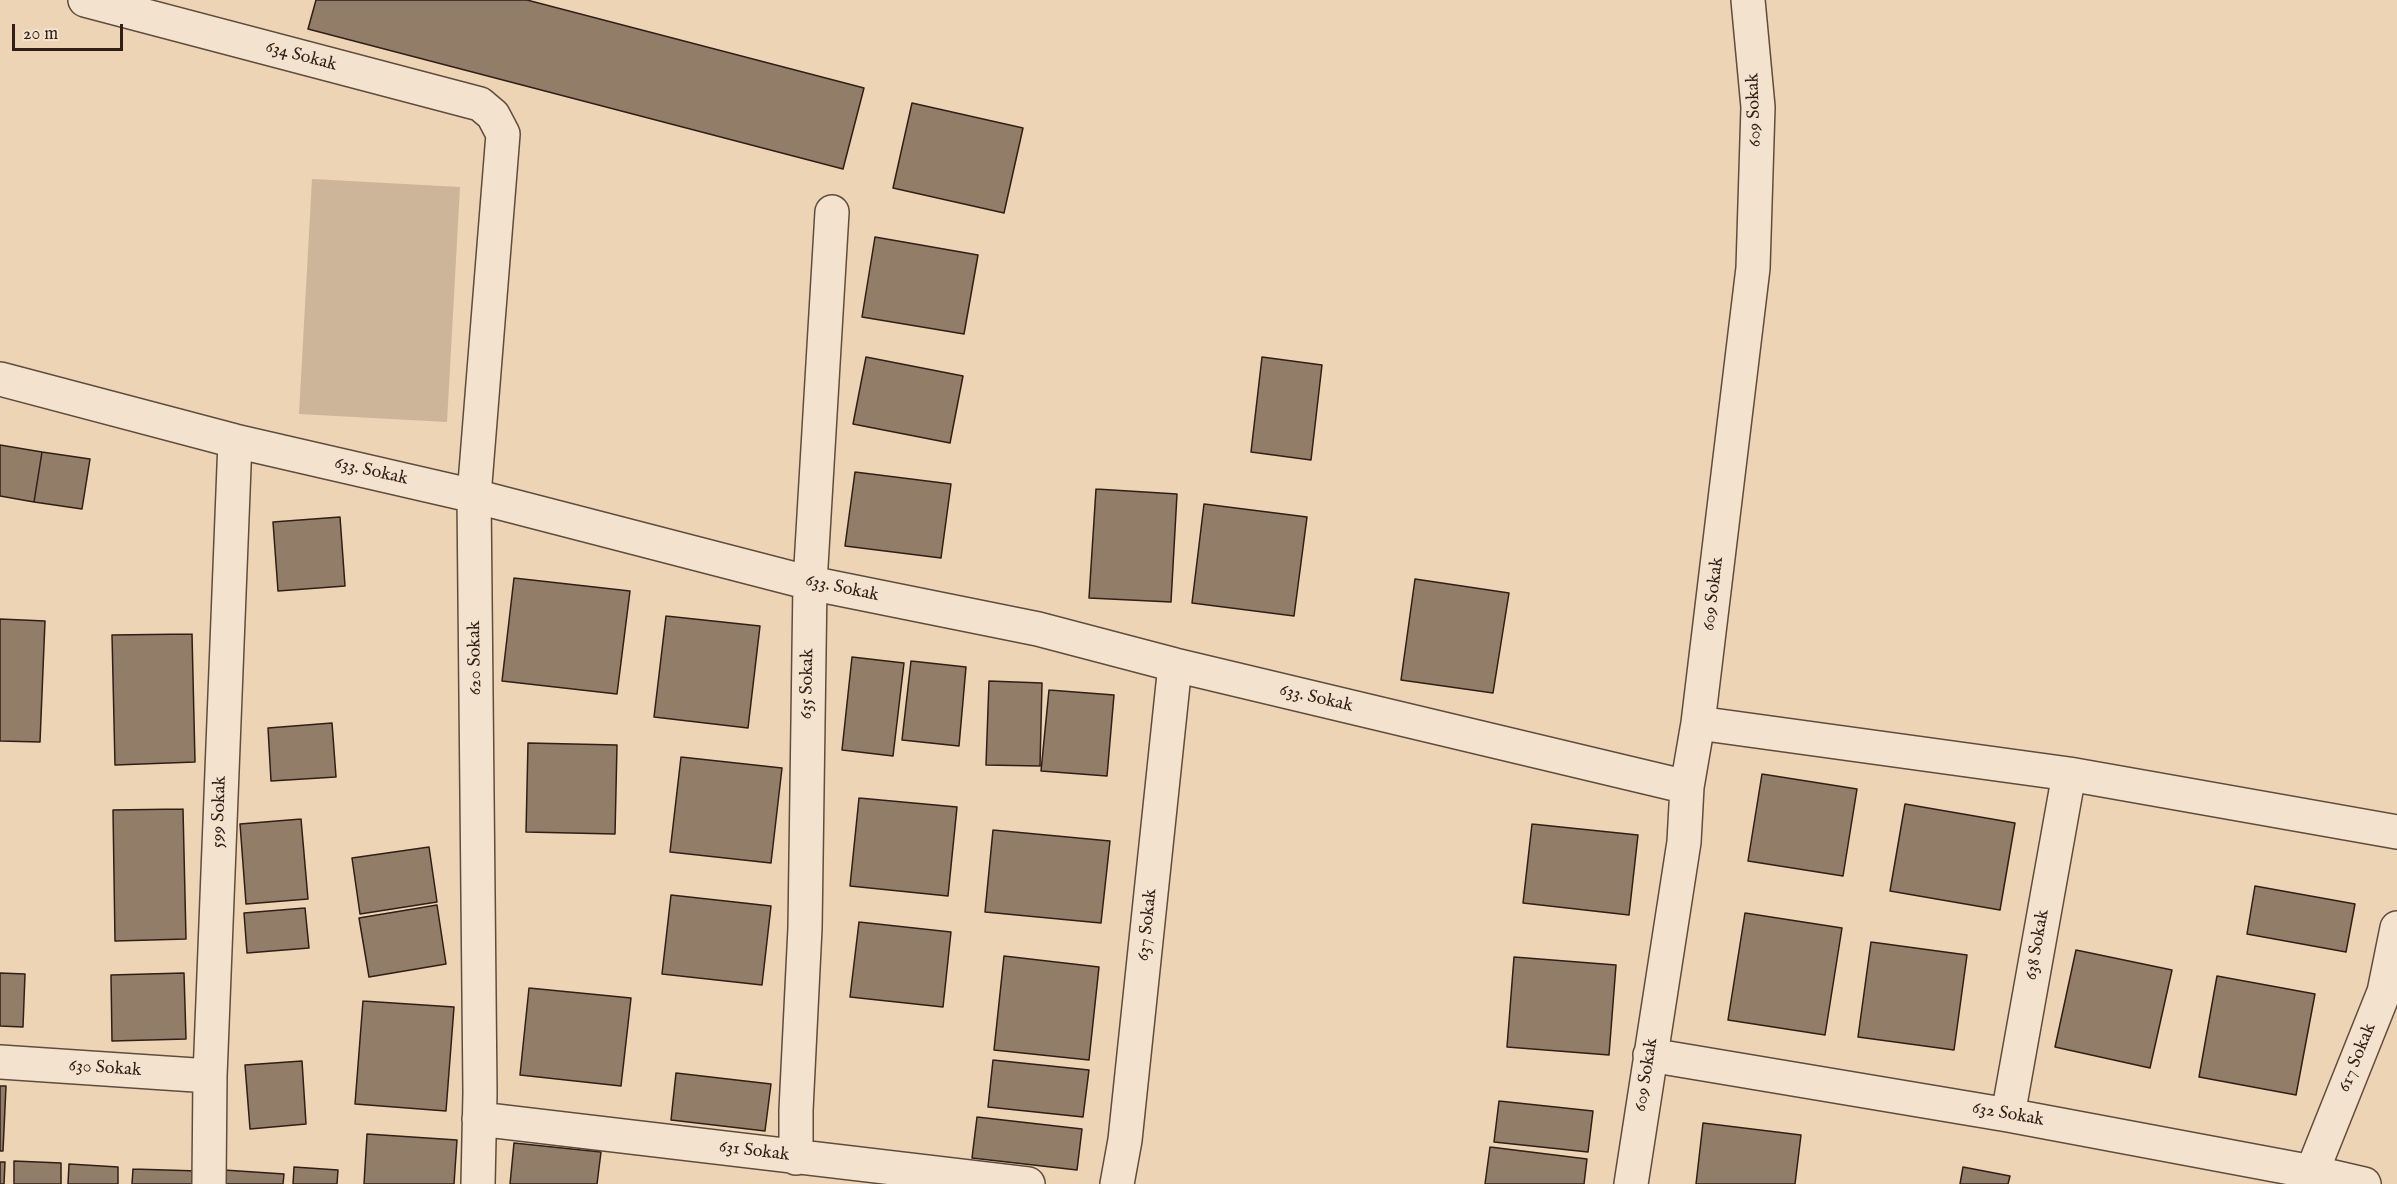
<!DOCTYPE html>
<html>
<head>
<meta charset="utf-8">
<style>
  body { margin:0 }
  #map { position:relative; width:2397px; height:1184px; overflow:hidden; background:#ecd4b4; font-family:"IM FELL English",serif }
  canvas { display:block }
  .scale { position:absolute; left:12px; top:24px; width:111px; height:27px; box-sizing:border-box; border:3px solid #311e17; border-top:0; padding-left:8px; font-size:18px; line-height:21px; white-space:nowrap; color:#311e17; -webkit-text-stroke:4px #f3e3ce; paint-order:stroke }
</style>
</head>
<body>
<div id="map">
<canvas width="2397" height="1184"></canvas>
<div class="scale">20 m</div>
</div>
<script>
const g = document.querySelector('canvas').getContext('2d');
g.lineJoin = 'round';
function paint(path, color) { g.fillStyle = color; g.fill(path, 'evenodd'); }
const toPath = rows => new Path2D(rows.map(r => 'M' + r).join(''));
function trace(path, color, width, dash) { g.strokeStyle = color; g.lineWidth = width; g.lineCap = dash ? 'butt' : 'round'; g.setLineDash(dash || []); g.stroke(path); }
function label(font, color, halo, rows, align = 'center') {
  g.font = font + ' "IM FELL English",serif'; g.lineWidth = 4.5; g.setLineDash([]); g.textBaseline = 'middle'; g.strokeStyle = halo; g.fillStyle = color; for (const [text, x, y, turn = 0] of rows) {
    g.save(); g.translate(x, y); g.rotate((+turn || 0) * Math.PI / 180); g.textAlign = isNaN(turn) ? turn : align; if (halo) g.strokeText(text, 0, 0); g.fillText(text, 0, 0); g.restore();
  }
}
paint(toPath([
  [312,179,460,187,447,422,299,414]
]), '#ccb599');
const building = toPath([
  [316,0,527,0,864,88,843,169,308,29,316,0],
  [912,103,1023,128,1004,213,893,188,912,103],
  [875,237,978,255,964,334,862,317,875,237],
  [866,357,963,376,950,443,853,424,866,357],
  [1262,357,1322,365,1311,460,1251,452,1262,357],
  [0,445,42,452,34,502,0,496,0,445],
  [42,452,90,459,82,509,34,502,42,452],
  [855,472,951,484,941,558,845,546,855,472],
  [1096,489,1177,494,1171,602,1089,598,1096,489],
  [1204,504,1307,517,1294,616,1192,603,1204,504],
  [340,517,345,586,278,591,273,522,340,517],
  [514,578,630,591,617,694,502,681,514,578],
  [1415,579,1509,593,1493,693,1401,680,1415,579],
  [666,616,760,626,748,728,654,717,666,616],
  [0,619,45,621,40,742,0,741,0,619],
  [192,634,195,762,115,765,112,635,192,634],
  [852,657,904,663,893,756,842,750,852,657],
  [911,661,966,667,959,746,902,740,911,661],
  [989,681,1042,683,1040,766,986,765,989,681],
  [1049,690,1114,695,1107,776,1041,771,1049,690],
  [332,723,336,777,271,781,268,728,332,723],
  [528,743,617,745,615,834,526,832,528,743],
  [681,757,782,768,771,863,670,852,681,757],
  [1762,774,1857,789,1843,876,1748,861,1762,774],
  [859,798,957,807,948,896,850,886,859,798],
  [1905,804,2015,823,2000,910,1890,891,1905,804],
  [183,809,186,939,115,941,113,810,183,809],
  [301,819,308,899,246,904,240,824,301,819],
  [1532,824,1638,835,1629,915,1523,903,1532,824],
  [993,830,1110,841,1101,923,985,912,993,830],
  [429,847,437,902,360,914,352,858,429,847],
  [2255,886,2355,904,2346,952,2247,934,2255,886],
  [671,895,771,906,762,985,662,974,671,895],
  [437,905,446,964,369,977,359,918,437,905],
  [305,908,309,948,247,953,244,913,305,908],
  [1745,913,1842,928,1825,1035,1728,1020,1745,913],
  [859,922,951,932,943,1007,850,997,859,922],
  [1871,942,1967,955,1954,1050,1858,1037,1871,942],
  [2076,950,2172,970,2150,1068,2055,1047,2076,950],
  [1004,956,1099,967,1089,1060,994,1050,1004,956],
  [1514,957,1616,965,1609,1055,1507,1047,1514,957],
  [0,973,25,974,23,1027,0,1026,0,973],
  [184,973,186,1039,112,1041,111,975,184,973],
  [2217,976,2315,994,2296,1095,2199,1077,2217,976],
  [529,988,631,998,621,1086,520,1075,529,988],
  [363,1001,454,1007,446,1111,355,1104,363,1001],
  [993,1060,1089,1070,1083,1117,988,1107,993,1060],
  [302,1061,306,1124,250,1129,245,1065,302,1061],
  [676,1073,771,1084,765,1131,671,1120,676,1073],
  [0,1086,6,1086,3,1151,0,1151,0,1086],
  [1499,1101,1593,1111,1588,1152,1494,1142,1499,1101],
  [977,1117,1082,1129,1077,1170,972,1158,977,1117],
  [1703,1123,1801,1135,1795,1184,1696,1184,1703,1123],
  [367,1134,457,1140,454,1184,364,1184,367,1134],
  [514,1143,601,1152,597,1184,510,1184,514,1143],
  [1490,1147,1587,1159,1584,1184,1485,1184,1490,1147],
  [14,1161,61,1163,61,1184,14,1184,14,1161],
  [0,1162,5,1162,4,1184,0,1184,0,1162],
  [69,1164,118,1167,118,1184,68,1184,69,1164],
  [294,1167,338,1170,337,1184,293,1184,294,1167],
  [1963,1167,2010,1176,2008,1184,1960,1184,1963,1167],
  [133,1169,198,1171,198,1184,132,1184,133,1169],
  [224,1170,284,1174,283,1184,223,1184,224,1170]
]);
paint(building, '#927d69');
trace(building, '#311e17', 1.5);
const minor = toPath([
  [85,0,480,104,493,115,503,134,474,496,480,1093,478,1184],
  [0,379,235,441,474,496,810,583,1038,629,1175,665,1687,787],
  [1698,723,2069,774,2397,832],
  [1650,1055,2008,1115,2312,1172,2364,1184],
  [0,1062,210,1076],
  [2008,1115,2069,774],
  [479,1119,1028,1184],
  [796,1158,796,1110,805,928,810,583,832,212],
  [209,1184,210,1076,235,441],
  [1117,1184,1125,1140,1175,665],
  [1631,1184,1684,842,1687,787,1698,723,1753,268,1758,107,1748,0],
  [2305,1184,2312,1172,2384,992,2397,928]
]);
trace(minor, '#604c3e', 36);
trace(minor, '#f3e3ce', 33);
label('18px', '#311e17', '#f3e3ce', [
  ["634 Sokak",301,57,15],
  ["609 Sokak",1755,110,-92],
  ["633. Sokak",371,472,13],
  ["633. Sokak",842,589,12],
  ["609 Sokak",1714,594,-83],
  ["620 Sokak",476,658,-91],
  ["635 Sokak",808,684,-89],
  ["633. Sokak",1316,699,13],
  ["599 Sokak",220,812,-88],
  ["637 Sokak",1148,925,-84],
  ["638 Sokak",2038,945,-80],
  ["617 Sokak",2358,1058,-68],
  ["630 Sokak",105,1069,4],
  ["609 Sokak",1647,1075,-81],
  ["632 Sokak",2008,1115,10],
  ["631 Sokak",754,1152,7]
]);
</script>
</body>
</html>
